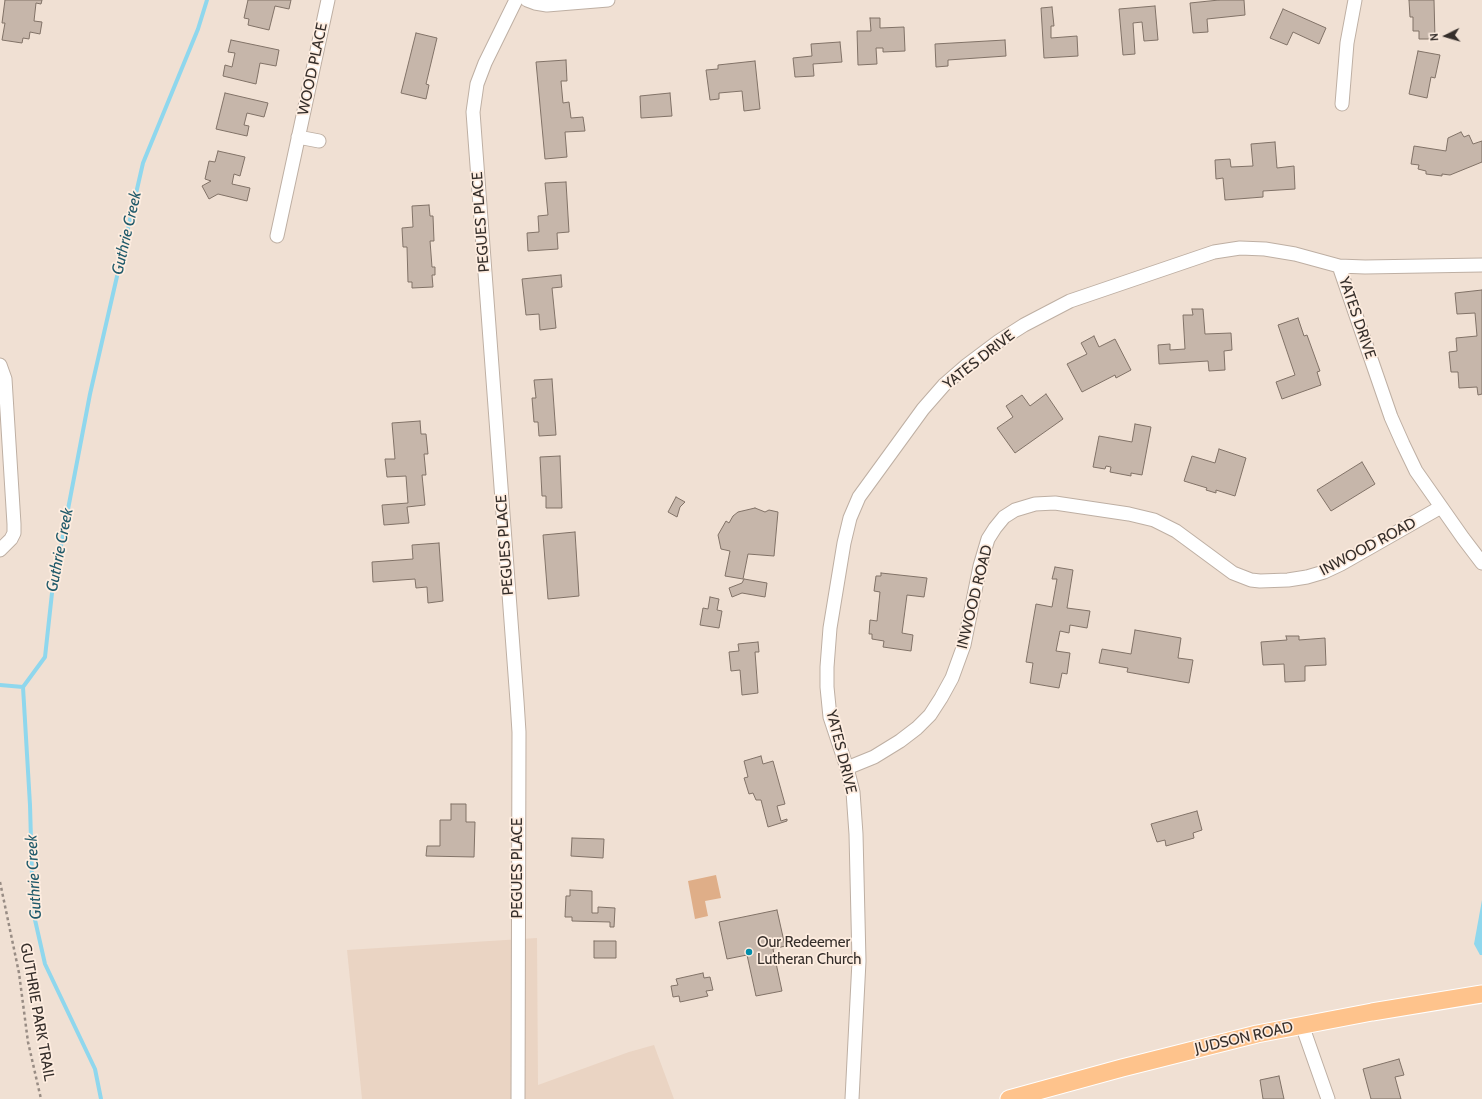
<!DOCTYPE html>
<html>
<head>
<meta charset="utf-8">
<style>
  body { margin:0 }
  #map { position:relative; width:1482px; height:1099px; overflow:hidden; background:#f0e0d3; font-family:Cabin,sans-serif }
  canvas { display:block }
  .north { position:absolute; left:1426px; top:16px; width:40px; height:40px; -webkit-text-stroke:3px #feede0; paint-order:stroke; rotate:265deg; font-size:11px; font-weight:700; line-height:16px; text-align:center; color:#352e2a }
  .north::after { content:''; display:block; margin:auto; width:14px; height:18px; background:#352e2a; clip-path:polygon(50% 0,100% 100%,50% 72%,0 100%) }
</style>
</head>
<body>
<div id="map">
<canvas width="1482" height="1099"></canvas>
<div class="north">N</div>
</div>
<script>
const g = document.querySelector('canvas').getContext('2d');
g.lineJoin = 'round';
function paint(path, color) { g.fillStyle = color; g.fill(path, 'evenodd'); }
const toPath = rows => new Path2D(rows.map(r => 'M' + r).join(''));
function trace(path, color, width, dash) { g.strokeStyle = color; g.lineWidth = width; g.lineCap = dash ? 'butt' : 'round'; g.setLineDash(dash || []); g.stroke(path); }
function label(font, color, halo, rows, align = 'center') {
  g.font = font + ' Cabin,sans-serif'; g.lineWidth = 3.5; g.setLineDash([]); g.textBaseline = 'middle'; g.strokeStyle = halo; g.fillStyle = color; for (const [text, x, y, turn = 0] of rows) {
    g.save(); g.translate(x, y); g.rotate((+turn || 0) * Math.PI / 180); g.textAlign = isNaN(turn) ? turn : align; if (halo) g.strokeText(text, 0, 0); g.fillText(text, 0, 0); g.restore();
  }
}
paint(toPath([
  [537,938,538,1085,629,1052,654,1045,674,1099,362,1099,347,950]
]), '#ead4c3');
paint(toPath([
  [716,875,721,898,705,901,708,916,695,919,688,881]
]), '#dfae88');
paint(toPath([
  [1482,900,1482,955,1480,955,1474,944]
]), '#8fd7ed');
trace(toPath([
  [0,685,23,687],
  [101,1099,95,1069,45,964,33,911,30,805,23,687,45,657,52,593,90,394,143,163,198,29,207,0]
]), '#8fd7ed', 4);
const building = toPath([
  [5,0,42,0,41,4,36,3,34,21,42,22,40,34,30,32,29,39,23,38,22,43,2,40,5,23,2,23,5,0],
  [248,0,291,0,289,9,275,6,269,30,248,25,249,19,244,18,248,0],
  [1219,0,1244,0,1245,15,1207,19,1208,32,1193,33,1190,3,1219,0],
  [1409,0,1434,0,1435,39,1419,39,1419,31,1413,31,1413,17,1410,17,1409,0],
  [1155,6,1158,40,1144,41,1142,22,1133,23,1135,54,1123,55,1119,9,1155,6],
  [1052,7,1054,26,1051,26,1051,38,1077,36,1078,56,1044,58,1041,8,1052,7],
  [1283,9,1326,28,1319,44,1293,32,1287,45,1270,38,1283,9],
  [870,18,880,18,880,28,904,27,905,51,883,52,883,48,876,48,877,64,858,65,857,31,871,31,870,18],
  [416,33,437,38,426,84,429,85,426,99,401,93,416,33],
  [231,40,279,50,276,66,260,63,256,84,223,76,225,65,232,67,235,53,228,52,231,40],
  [1005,40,1006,56,948,60,948,66,936,67,935,44,1005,40],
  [840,42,842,62,813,64,814,76,795,77,793,58,812,56,811,44,840,42],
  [1418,51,1440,55,1435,78,1431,77,1427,98,1409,94,1418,51],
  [566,60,567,81,561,81,563,103,569,102,571,118,583,117,585,131,565,132,567,157,545,159,536,62,566,60],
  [755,61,760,109,744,111,742,91,719,93,719,99,710,100,706,70,718,69,718,65,755,61],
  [225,93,268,103,264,117,247,113,244,125,249,126,247,136,216,129,225,93],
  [670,93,672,116,641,118,640,96,670,93],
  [1461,132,1464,137,1469,135,1473,144,1482,141,1482,162,1450,175,1442,174,1442,176,1426,174,1426,171,1418,169,1419,165,1411,164,1414,146,1446,151,1448,138,1461,132],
  [1275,142,1277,168,1294,166,1295,189,1263,191,1263,197,1225,200,1223,178,1216,179,1215,160,1230,159,1231,167,1253,166,1251,144,1275,142],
  [218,151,245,157,240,176,234,174,232,184,250,188,247,201,218,194,209,199,202,186,211,181,205,179,209,161,215,162,218,151],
  [566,182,569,232,557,233,558,249,528,251,527,233,539,232,538,216,548,215,545,183,566,182],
  [429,205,430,216,433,216,434,241,430,241,432,267,435,267,435,275,432,275,433,287,412,288,412,282,408,282,407,247,403,247,402,228,413,227,412,206,429,205],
  [561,275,562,287,552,288,556,328,540,330,539,314,526,315,522,279,561,275],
  [1482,290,1482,394,1478,395,1477,387,1459,388,1458,372,1451,372,1449,352,1457,351,1456,338,1477,336,1475,313,1457,314,1455,293,1482,290],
  [1192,309,1203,309,1205,334,1231,333,1232,350,1224,351,1225,370,1209,371,1208,361,1159,364,1158,345,1170,344,1170,350,1185,349,1183,315,1193,315,1192,309],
  [1298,318,1304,336,1307,335,1320,371,1317,372,1321,385,1282,399,1276,382,1295,375,1278,325,1298,318],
  [1094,336,1099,347,1115,339,1131,370,1116,378,1115,375,1082,392,1067,364,1087,354,1081,343,1094,336],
  [552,379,556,435,539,436,538,422,534,422,532,398,536,398,534,380,552,379],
  [1046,394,1063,419,1015,453,997,428,1013,417,1006,406,1022,395,1030,406,1046,394],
  [420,421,421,434,426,434,428,454,424,454,426,475,422,475,425,505,407,507,409,523,384,525,382,505,408,503,406,476,387,477,385,459,395,459,392,423,420,421],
  [1135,424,1151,427,1142,475,1131,473,1131,476,1110,472,1111,467,1106,466,1105,469,1093,467,1099,436,1132,442,1135,424],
  [1219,449,1246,458,1235,496,1216,490,1216,493,1206,490,1207,488,1184,481,1192,456,1215,463,1219,449],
  [560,456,562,508,546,508,546,496,542,496,540,457,560,456],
  [1362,462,1375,484,1331,511,1317,490,1362,462],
  [676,497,685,502,680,507,677,517,668,512,676,497],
  [755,508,765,512,769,510,778,512,774,556,748,554,743,579,725,576,730,551,721,549,718,535,726,521,729,523,733,516,738,512,755,508],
  [575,532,579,596,548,599,543,535,575,532],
  [439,543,443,601,428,603,427,587,416,588,415,579,373,582,372,562,413,559,412,545,439,543],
  [1055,567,1073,570,1067,608,1090,611,1087,628,1070,625,1069,633,1060,631,1056,651,1070,653,1067,674,1062,673,1059,688,1030,683,1033,663,1026,662,1036,604,1052,607,1057,579,1052,579,1055,567],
  [881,573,927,578,924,597,907,595,902,633,913,635,911,651,883,647,884,641,872,639,872,634,869,634,870,620,877,621,880,592,874,591,876,576,881,576,881,573],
  [744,579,767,583,765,597,742,593,732,597,729,588,742,583,744,579],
  [710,597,719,599,717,610,722,611,719,628,700,625,703,608,708,609,710,597],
  [1135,630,1181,638,1178,658,1193,660,1189,683,1127,672,1128,668,1099,663,1102,649,1131,654,1135,630],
  [1286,636,1299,636,1299,640,1325,638,1326,665,1305,666,1305,681,1285,682,1284,664,1263,665,1261,642,1287,640,1286,636],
  [758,642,759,652,755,652,758,693,742,695,740,670,731,671,729,652,739,651,738,644,758,642],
  [761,756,763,764,773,761,785,804,777,806,781,821,787,819,787,821,768,827,761,800,756,800,753,793,749,794,744,778,748,777,744,761,761,756],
  [451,804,466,804,466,822,475,822,474,857,426,856,427,846,440,846,440,820,451,820,451,804],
  [1197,811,1202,830,1193,833,1194,838,1166,846,1165,840,1157,842,1151,824,1197,811],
  [572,838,604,839,603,858,571,856,572,838],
  [570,890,592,891,592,913,598,913,598,907,615,908,614,927,610,927,610,922,572,921,572,917,565,917,566,896,570,896,570,890],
  [777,910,785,946,773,949,782,991,756,996,747,955,727,959,719,922,777,910],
  [594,941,616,941,616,958,594,958,594,941],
  [703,973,704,978,710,977,713,990,706,991,708,996,680,1002,679,996,673,997,671,986,678,985,676,979,703,973],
  [1399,1059,1404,1075,1395,1077,1401,1099,1371,1099,1363,1069,1399,1059],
  [1279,1076,1284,1099,1263,1099,1260,1080,1279,1076]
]);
paint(building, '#c6b6aa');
trace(building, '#817267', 1);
const minor = toPath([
  [516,0,485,63,477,84,473,112,517,701,519,732,518,1099],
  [527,0,535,3,547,5,608,0],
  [1342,104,1347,43,1355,0],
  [298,137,319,141],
  [277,236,328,0],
  [1339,266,1365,267,1482,265],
  [0,365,5,379,14,524,14,533,11,539,0,550],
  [847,768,874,757,900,741,917,728,930,715,941,698,952,678,964,645,980,566,988,539,995,528,1004,517,1015,510,1035,504,1055,503,1129,514,1154,520,1176,531,1233,573,1251,580,1260,581,1288,580,1307,577,1324,572,1341,564,1441,507],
  [1302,1025,1328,1099],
  [852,1099,859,961,856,834,853,792,847,768,830,717,827,687,827,667,830,628,844,543,850,518,859,497,923,409,944,385,967,365,999,341,1024,325,1070,301,1214,252,1240,248,1265,249,1295,254,1339,266,1391,417,1403,444,1416,471,1463,538,1482,563]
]);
const major = toPath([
  [1009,1099,1122,1068,1257,1034,1372,1012,1482,994]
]);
trace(minor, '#beafa3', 15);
trace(major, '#fff', 19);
trace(toPath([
  [0,882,19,973,28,1042,41,1099]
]), '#988c84', 2.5, [3, 3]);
trace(minor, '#fff', 13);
trace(major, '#fec38c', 17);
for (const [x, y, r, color] of [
  [749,952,4,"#008dab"]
]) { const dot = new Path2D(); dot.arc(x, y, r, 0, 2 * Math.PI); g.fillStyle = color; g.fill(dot); trace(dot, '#feede0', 1.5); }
label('15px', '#352e2a', '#feede0', [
  ["WOOD PLACE",313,69,-78],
  ["PEGUES PLACE",481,222,-94],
  ["YATES DRIVE",1357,318,71],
  ["YATES DRIVE",979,360,-38],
  ["PEGUES PLACE",505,545,-94],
  ["INWOOD ROAD",1368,547,-28],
  ["INWOOD ROAD",975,597,-76],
  ["YATES DRIVE",841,752,76],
  ["PEGUES PLACE",518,868,-90],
  ["GUTHRIE PARK TRAIL",37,1012,80],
  ["JUDSON ROAD",1244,1038,-13]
]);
label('15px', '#352e2a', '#feede0', [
  ["Our Redeemer",757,943],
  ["Lutheran Church",757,960]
], 'left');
label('italic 16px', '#205a6a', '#feede0', [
  ["Guthrie Creek",127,233,-77],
  ["Guthrie Creek",60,550,-79],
  ["Guthrie Creek",34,877,-93]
]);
</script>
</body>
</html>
